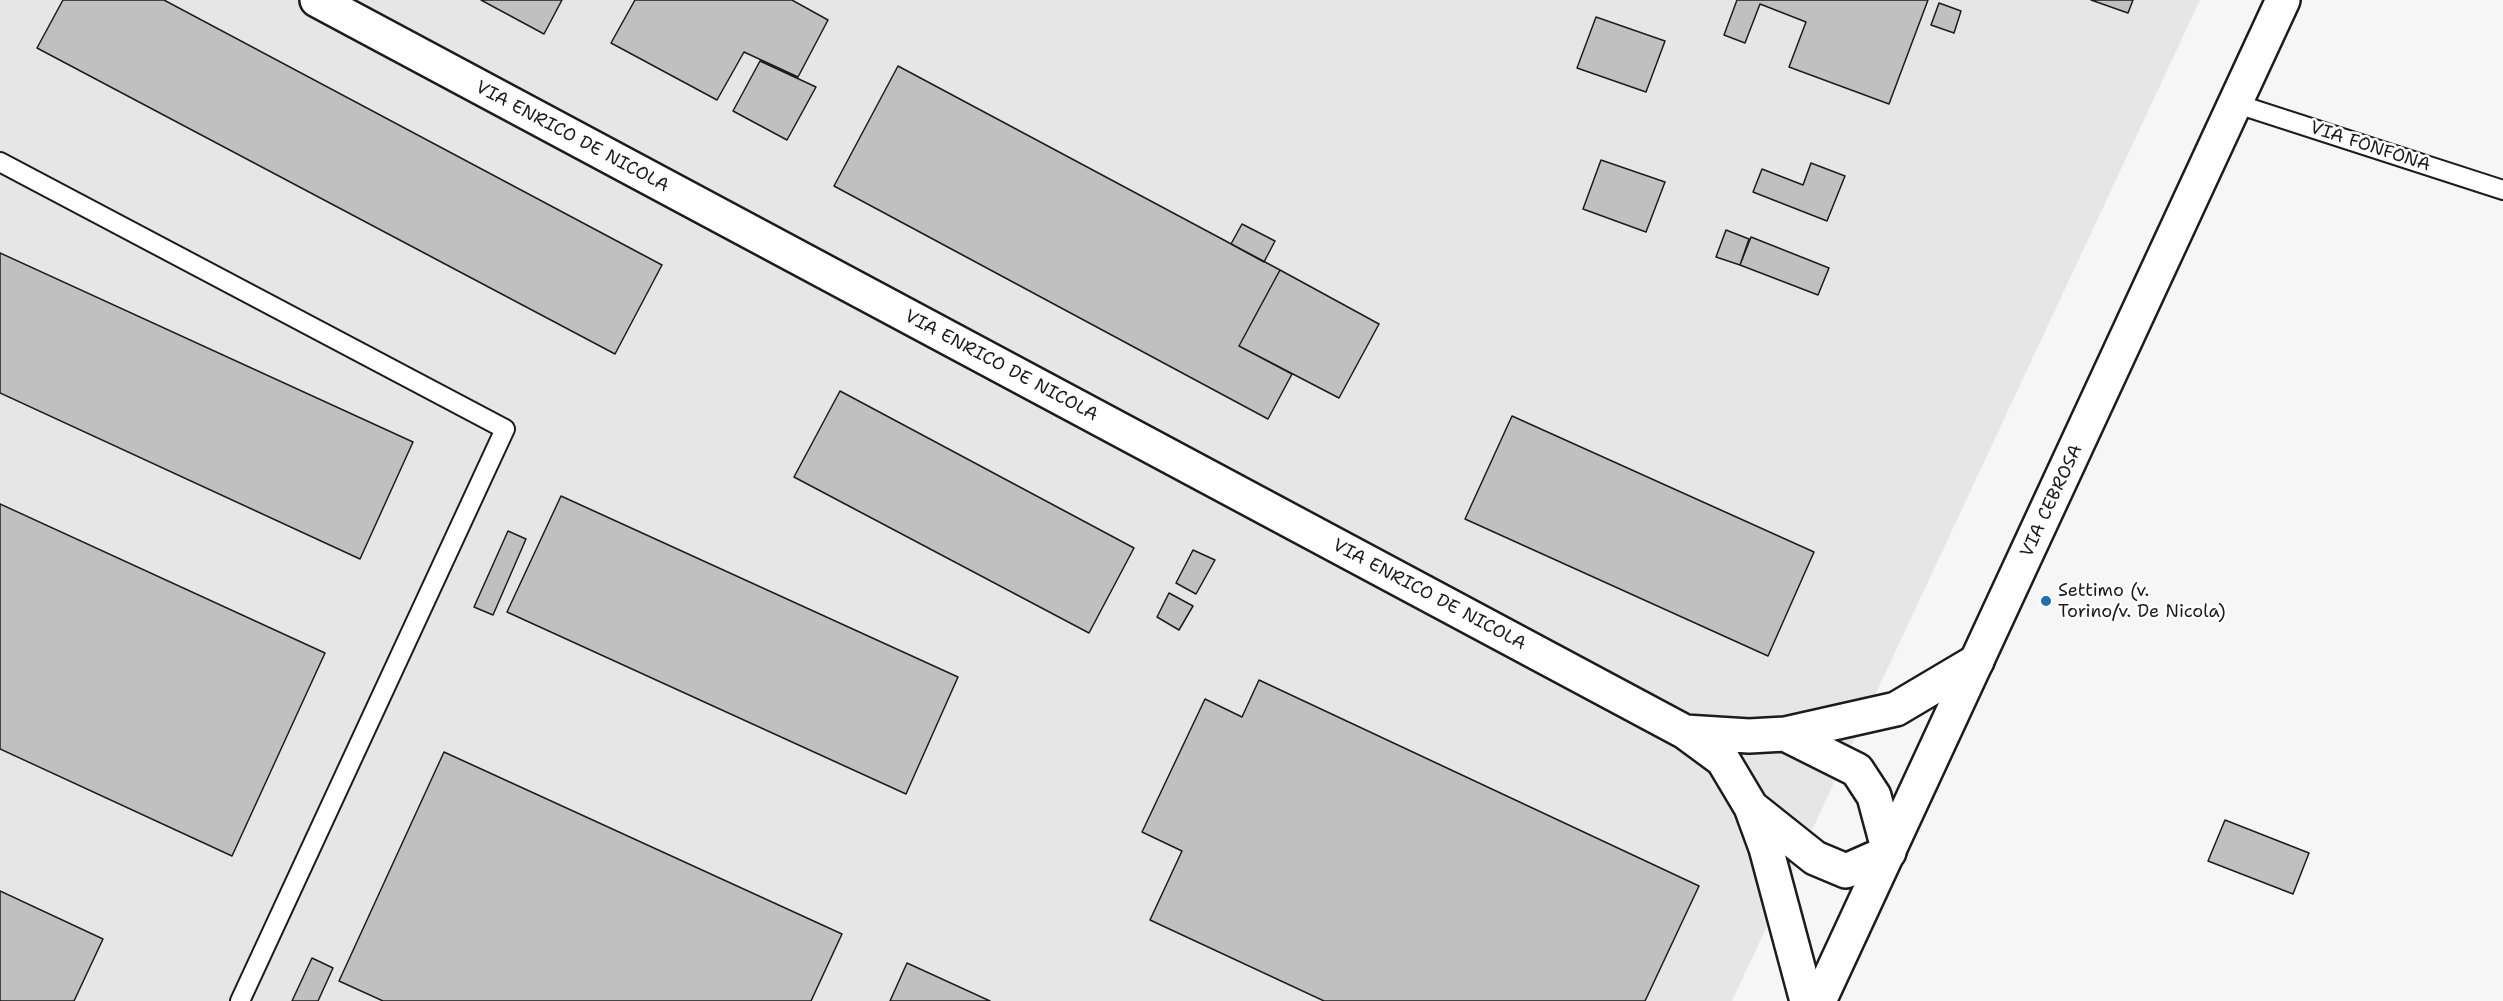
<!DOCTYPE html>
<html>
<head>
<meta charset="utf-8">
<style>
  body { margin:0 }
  canvas { display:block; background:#f6f6f6 }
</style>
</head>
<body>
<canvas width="2503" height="1001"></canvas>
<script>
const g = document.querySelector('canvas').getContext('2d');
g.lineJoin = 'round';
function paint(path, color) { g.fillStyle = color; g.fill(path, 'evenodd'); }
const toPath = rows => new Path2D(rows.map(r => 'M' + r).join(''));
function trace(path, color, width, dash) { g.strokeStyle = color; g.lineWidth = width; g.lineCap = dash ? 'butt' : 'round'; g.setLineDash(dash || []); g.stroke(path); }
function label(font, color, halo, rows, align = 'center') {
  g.font = font + ' "Shantell Sans",sans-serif'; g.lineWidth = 5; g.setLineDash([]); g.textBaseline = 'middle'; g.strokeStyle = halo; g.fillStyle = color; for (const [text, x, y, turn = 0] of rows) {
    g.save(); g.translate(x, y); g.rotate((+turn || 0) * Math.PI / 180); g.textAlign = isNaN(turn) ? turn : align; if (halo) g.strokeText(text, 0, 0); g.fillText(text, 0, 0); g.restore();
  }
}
paint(toPath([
  [0,0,2200,0,1732,1001,0,1001]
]), '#e6e6e6');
const building = toPath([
  [63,0,164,0,662,265,615,354,37,48,63,0],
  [481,0,562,0,544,34,481,0],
  [635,0,792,0,828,20,798,77,744,52,717,100,611,43,635,0],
  [1737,0,1928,0,1889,104,1789,67,1806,22,1760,4,1745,43,1724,35,1737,0],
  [2091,0,2133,0,2128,13,2091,0],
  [1939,3,1961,11,1954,33,1931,25,1939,3],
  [1596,17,1665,41,1646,92,1577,68,1596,17],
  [760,61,816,87,787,140,733,111,760,61],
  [898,66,1280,270,1239,346,1292,374,1268,419,834,186,898,66],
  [1601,160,1665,182,1646,232,1583,209,1601,160],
  [1811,163,1845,176,1827,221,1753,192,1762,169,1803,185,1811,163],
  [1242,224,1275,241,1264,262,1231,244,1242,224],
  [1726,230,1749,239,1740,265,1716,257,1726,230],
  [1751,237,1829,268,1818,295,1740,265,1751,237],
  [0,253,413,442,360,559,0,393,0,253],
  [1280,270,1379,324,1339,398,1239,346,1280,270],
  [840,391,1134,548,1089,633,794,477,840,391],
  [1512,416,1814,552,1768,656,1465,519,1512,416],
  [561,496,958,677,906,794,507,612,561,496],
  [0,504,325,653,232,856,0,749,0,504],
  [508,531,526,539,493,615,474,607,508,531],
  [1193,550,1215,560,1196,594,1176,583,1193,550],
  [1169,593,1193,606,1179,630,1157,617,1169,593],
  [1259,680,1699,886,1645,1001,1324,1001,1150,920,1182,851,1142,832,1205,699,1242,717,1259,680],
  [444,752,842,934,811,1001,383,1001,339,981,444,752],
  [2225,820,2309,853,2293,894,2208,861,2225,820],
  [0,891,103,939,74,1001,0,1001,0,891],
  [312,958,333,968,318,1001,292,1001,312,958],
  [907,963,990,1001,890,1001,907,963]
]);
paint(building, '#c0c0c0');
trace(building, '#1c1c1c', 1.5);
const service = toPath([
  [2237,104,2503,190],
  [0,162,505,429,240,1001]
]);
const minor = toPath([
  [317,0,1685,732,1723,760,1751,807,1766,848,1807,1001],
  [1685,732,1749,736,1785,734,1896,709,1977,661],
  [1751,807,1815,858,1846,871,1889,852,1874,796,1857,770,1785,734]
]);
const secondary = toPath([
  [1819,1001,2283,0]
]);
trace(service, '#1c1c1c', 22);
trace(minor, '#1c1c1c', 38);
trace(secondary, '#1c1c1c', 38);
trace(service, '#fff', 18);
trace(minor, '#fff', 33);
trace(secondary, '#fff', 33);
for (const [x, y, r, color] of [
  [2046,601,6,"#1f6fb2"]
]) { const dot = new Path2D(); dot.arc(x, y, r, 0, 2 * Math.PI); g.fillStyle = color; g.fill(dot); trace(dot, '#fff', 2); }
label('18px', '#1c1c1c', '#fff', [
  ["VIA ENRICO DE NICOLA",572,137,28],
  ["VIA FONFONA",2370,147,18],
  ["VIA ENRICO DE NICOLA",1001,366,28],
  ["VIA CEBROSA",2052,501,-65],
  ["VIA ENRICO DE NICOLA",1429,595,28]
]);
label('18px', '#1c1c1c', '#fff', [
  ["Settimo (v.",2058,591],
  ["Torino/v. De Nicola)",2058,612]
], 'left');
</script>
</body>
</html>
